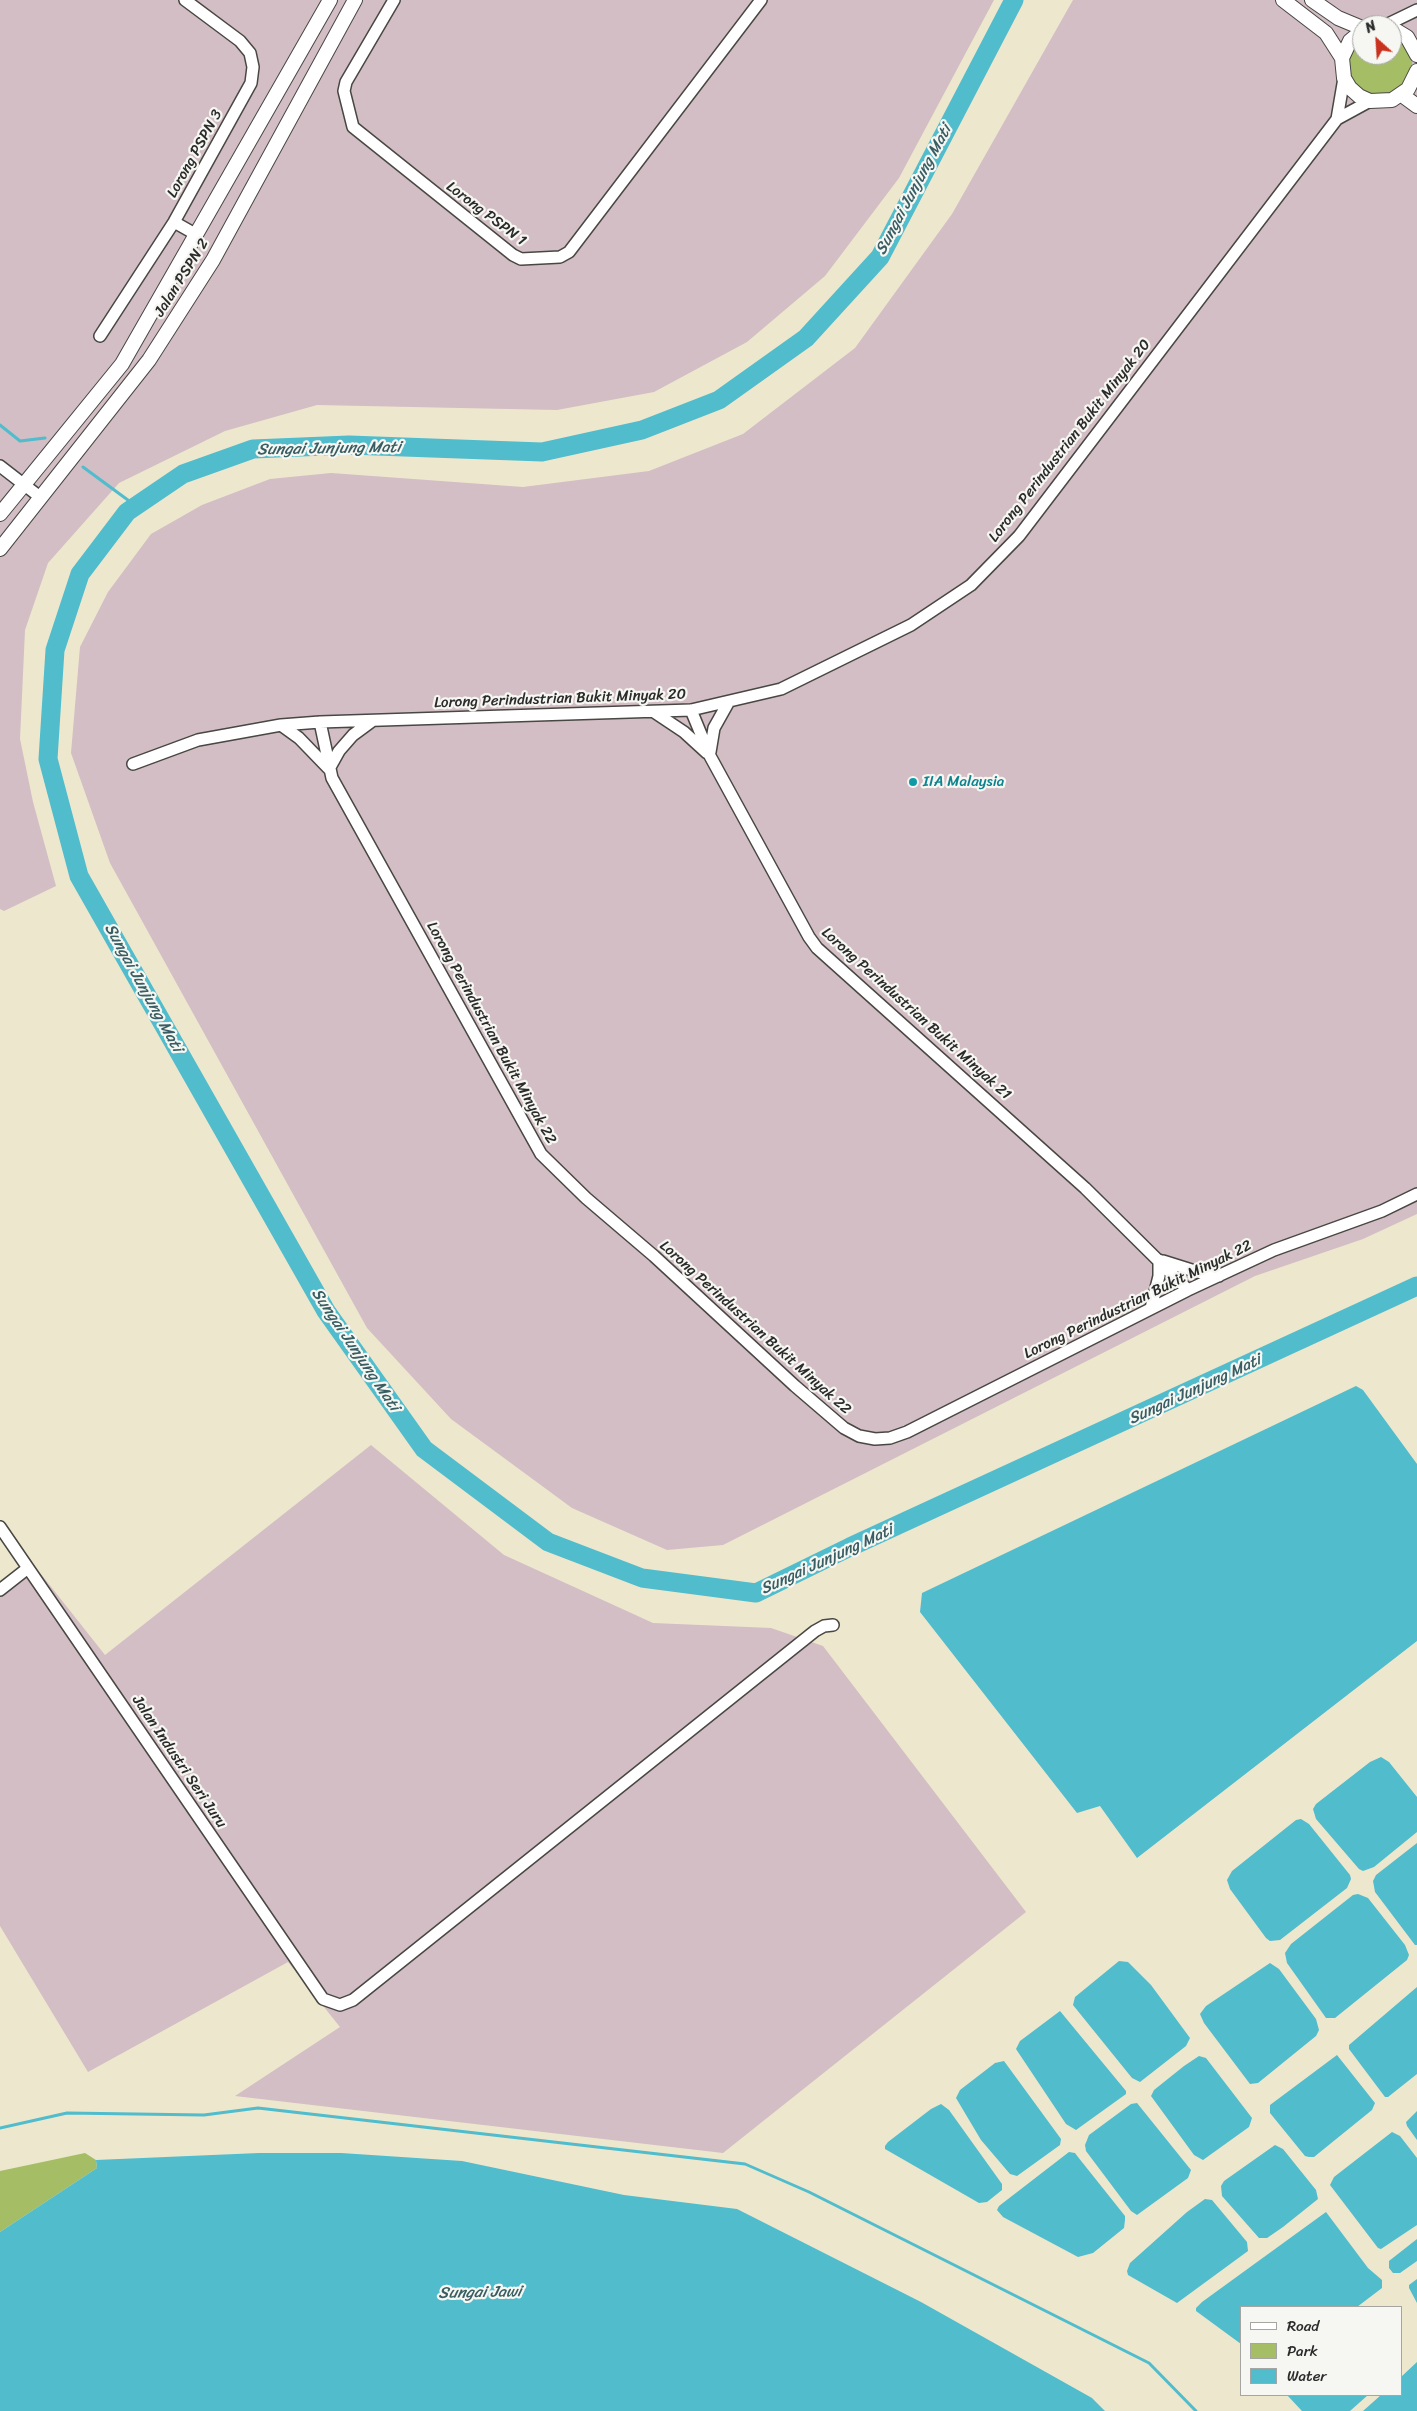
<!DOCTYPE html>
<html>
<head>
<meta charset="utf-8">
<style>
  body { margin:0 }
  #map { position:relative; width:1417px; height:2411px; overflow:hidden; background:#ede7ce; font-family:Sriracha,sans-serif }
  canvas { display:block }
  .legend { position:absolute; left:1240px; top:2306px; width:162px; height:90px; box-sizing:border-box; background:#f6f6f2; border:1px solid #a5a5a2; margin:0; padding:6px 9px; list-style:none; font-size:15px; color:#2b2b2b }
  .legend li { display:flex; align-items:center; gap:10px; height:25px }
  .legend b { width:25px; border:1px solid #a5a5a2 }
  .north { position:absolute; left:1352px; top:15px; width:50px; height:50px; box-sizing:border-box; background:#f6f6f2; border:1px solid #a5a5a2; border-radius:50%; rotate:334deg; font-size:14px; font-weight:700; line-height:20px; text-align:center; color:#2b2b2b }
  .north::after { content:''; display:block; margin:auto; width:18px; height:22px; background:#c8321e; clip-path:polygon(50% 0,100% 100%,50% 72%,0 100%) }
</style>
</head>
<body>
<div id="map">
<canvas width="1417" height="2411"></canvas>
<ul class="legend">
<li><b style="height:6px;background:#fff"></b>Road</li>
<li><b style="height:14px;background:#a5be65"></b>Park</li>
<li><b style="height:14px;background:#50bccc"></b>Water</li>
</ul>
<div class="north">N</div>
</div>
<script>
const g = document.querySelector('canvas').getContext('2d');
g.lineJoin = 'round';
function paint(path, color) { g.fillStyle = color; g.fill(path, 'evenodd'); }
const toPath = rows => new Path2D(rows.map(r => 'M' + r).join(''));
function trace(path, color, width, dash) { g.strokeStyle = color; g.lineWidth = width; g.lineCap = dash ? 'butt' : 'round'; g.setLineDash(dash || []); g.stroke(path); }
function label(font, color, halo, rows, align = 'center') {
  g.font = font + ' Sriracha,sans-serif'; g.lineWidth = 4.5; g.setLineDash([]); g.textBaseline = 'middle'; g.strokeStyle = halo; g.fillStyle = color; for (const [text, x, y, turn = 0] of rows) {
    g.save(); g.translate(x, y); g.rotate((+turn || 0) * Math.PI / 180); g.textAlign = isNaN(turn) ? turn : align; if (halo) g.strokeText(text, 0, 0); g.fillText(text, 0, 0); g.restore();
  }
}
paint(toPath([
  [0,0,994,0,899,178,825,276,747,342,654,392,557,410,317,405,225,431,119,483,48,563,25,630,20,739,33,802,56,886,4,911,0,909],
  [1073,0,1417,0,1417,1214,1363,1239,1255,1276,723,1545,667,1550,572,1508,451,1419,367,1328,110,863,71,753,80,647,108,592,151,534,202,505,270,479,331,473,523,487,649,471,743,434,855,348,952,214],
  [1362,25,1392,25,1392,55,1362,55],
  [371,1445,504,1555,653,1623,771,1628,823,1646,1026,1912,723,2153,235,2096,340,2027,288,1962,88,2072,0,1926,0,1587,33,1564,105,1655]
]), '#d2bec4');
paint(toPath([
  [1392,33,1400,37,1412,54,1412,75,1398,93,1365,95,1349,79,1347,56,1362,36,1362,55,1392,55],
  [85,2153,96,2160,97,2168,0,2232,0,2171]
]), '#a5be65');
paint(toPath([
  [1356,1386,1363,1390,1417,1464,1417,1641,1137,1858,1100,1806,1077,1813,920,1612,922,1593],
  [1381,1757,1389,1762,1417,1797,1417,1832,1374,1867,1363,1871,1359,1869,1316,1819,1313,1809,1316,1804,1370,1762],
  [1301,1819,1309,1824,1350,1875,1351,1879,1347,1888,1280,1940,1270,1941,1266,1938,1230,1889,1227,1880,1232,1871,1296,1820],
  [1417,1843,1417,1945,1415,1945,1375,1892,1373,1881,1376,1875],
  [1358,1894,1368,1898,1405,1945,1409,1955,1407,1960,1335,2018,1326,2018,1287,1963,1285,1953,1291,1944,1353,1895],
  [1119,1961,1128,1962,1151,1985,1190,2038,1186,2046,1140,2082,1132,2078,1073,2005,1075,1997],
  [1270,1963,1279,1969,1316,2019,1319,2030,1316,2036,1258,2083,1250,2084,1204,2023,1200,2014,1206,2006],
  [1417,1987,1417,2074,1388,2097,1385,2097,1349,2049,1349,2045],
  [1060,2011,1126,2091,1126,2094,1076,2130,1066,2124,1016,2049,1020,2041],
  [1337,2055,1375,2103,1372,2110,1314,2157,1309,2157,1305,2156,1270,2113,1270,2105],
  [1199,2056,1206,2058,1252,2118,1249,2127,1203,2160,1194,2155,1151,2096,1154,2090,1184,2066],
  [1004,2061,1061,2139,1060,2145,1017,2176,1010,2174,981,2140,956,2098,960,2090,995,2063],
  [1137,2103,1191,2170,1188,2178,1137,2215,1131,2211,1086,2151,1085,2145,1089,2135,1131,2104],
  [941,2104,949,2110,1002,2184,1002,2190,987,2202,979,2203,885,2149,885,2146,888,2142,931,2109],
  [1417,2111,1417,2140,1407,2126,1406,2122],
  [1392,2132,1400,2136,1417,2158,1417,2225,1381,2249,1378,2248,1330,2185,1334,2177],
  [1275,2145,1283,2149,1316,2190,1318,2199,1283,2227,1267,2238,1259,2238,1222,2196,1221,2186,1224,2181],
  [1069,2152,1075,2153,1078,2157,1125,2216,1125,2220,1124,2228,1093,2253,1078,2257,1003,2217,997,2210,999,2206],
  [259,2153,341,2153,462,2161,624,2195,737,2209,921,2302,1092,2398,1105,2411,0,2411,0,2232,97,2168,96,2160],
  [1205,2199,1212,2200,1247,2242,1248,2251,1177,2303,1128,2275,1127,2271,1130,2263,1187,2212],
  [1326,2212,1368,2268,1382,2280,1382,2288,1357,2307,1241,2307,1241,2344,1196,2311,1196,2308,1202,2302],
  [1417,2239,1417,2261,1400,2273,1393,2273,1389,2268,1389,2261],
  [1417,2279,1417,2303,1409,2288,1409,2285],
  [1417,2362,1417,2411,1363,2411,1381,2395,1401,2395,1401,2377],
  [1287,2395,1368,2395,1350,2411,1302,2411]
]), '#50bccc');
trace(toPath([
  [0,425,20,441,45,438],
  [83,467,136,506],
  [0,2128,67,2113,204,2115,258,2108,745,2164,809,2192,1149,2363,1196,2411]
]), '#50bccc', 3);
trace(toPath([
  [1014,0,880,257,806,338,719,400,642,430,542,452,349,445,253,449,183,474,127,512,80,574,55,650,48,759,79,876,326,1311,424,1449,548,1542,642,1578,756,1593,850,1547,1417,1286]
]), '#50bccc', 19);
const minor = toPath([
  [394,0,346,82,344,91,353,127,513,255,521,259,560,257,569,252,761,0],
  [1386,25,1417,10],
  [1337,119,1344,78],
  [174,222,197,235],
  [100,336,174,222,251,83,253,67,250,53,240,41,185,0],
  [0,466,40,497],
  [691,710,710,756,809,937,817,948,1085,1188,1188,1290],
  [654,712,684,732,707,753],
  [320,722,332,778,541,1154,586,1198,654,1256,795,1386,844,1428,859,1436,875,1439,890,1438,907,1432,1188,1290,1274,1250,1382,1211,1417,1194],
  [281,725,299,738,328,768],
  [710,752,714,728,728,703],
  [133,764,198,740,281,725,320,722,691,710,781,689,911,625,971,585,1019,536,1337,119,1370,101],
  [329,769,339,751,353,735,372,721],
  [1163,1261,1198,1272,1219,1276],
  [1151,1308,1159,1276,1159,1260],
  [0,1527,323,1999,340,2005,353,2000,815,1631,824,1626,833,1625],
  [0,1590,28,1568]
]);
const tertiary = toPath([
  [1283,0,1326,33,1342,58],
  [1312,0,1338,18,1362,28],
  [1392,28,1407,37,1417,55],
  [1362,31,1350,41,1342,58,1344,78,1350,88,1359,96,1370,101,1392,100,1408,89,1417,71],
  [1402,95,1417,106],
  [0,514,122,364,330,0],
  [0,549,149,360,213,260,355,0]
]);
trace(minor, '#484743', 14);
trace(tertiary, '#484743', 16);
trace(minor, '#fff', 11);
trace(tertiary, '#fff', 14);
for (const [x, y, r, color] of [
  [913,782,5,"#0f9aa8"]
]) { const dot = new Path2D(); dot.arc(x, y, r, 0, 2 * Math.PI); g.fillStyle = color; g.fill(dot); trace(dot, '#f6f6f2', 2); }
label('15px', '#2b2b2b', '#f6f6f2', [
  ["Lorong PSPN 3",195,154,-61],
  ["Lorong PSPN 1",486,214,37],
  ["Jalan PSPN 2",182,278,-58],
  ["Lorong Perindustrian Bukit Minyak 20",1070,441,-52],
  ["Lorong Perindustrian Bukit Minyak 20",560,699,-2],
  ["Lorong Perindustrian Bukit Minyak 21",916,1014,42],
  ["Lorong Perindustrian Bukit Minyak 22",491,1033,61],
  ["Lorong Perindustrian Bukit Minyak 22",1138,1300,-26],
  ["Lorong Perindustrian Bukit Minyak 22",755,1328,42],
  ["Jalan Industri Seri Juru",179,1762,56]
]);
label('15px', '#0d838f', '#f6f6f2', [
  ["IIA Malaysia",923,782]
], 'left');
label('italic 16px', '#385e63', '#f6f6f2', [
  ["Sungai Junjung Mati",914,190,-62],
  ["Sungai Junjung Mati",329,449,-1],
  ["Sungai Junjung Mati",143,988,61],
  ["Sungai Junjung Mati",355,1350,56],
  ["Sungai Junjung Mati",1195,1390,-25],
  ["Sungai Junjung Mati",827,1560,-25],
  ["Sungai Jawi",480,2293,-1]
]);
</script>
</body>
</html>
